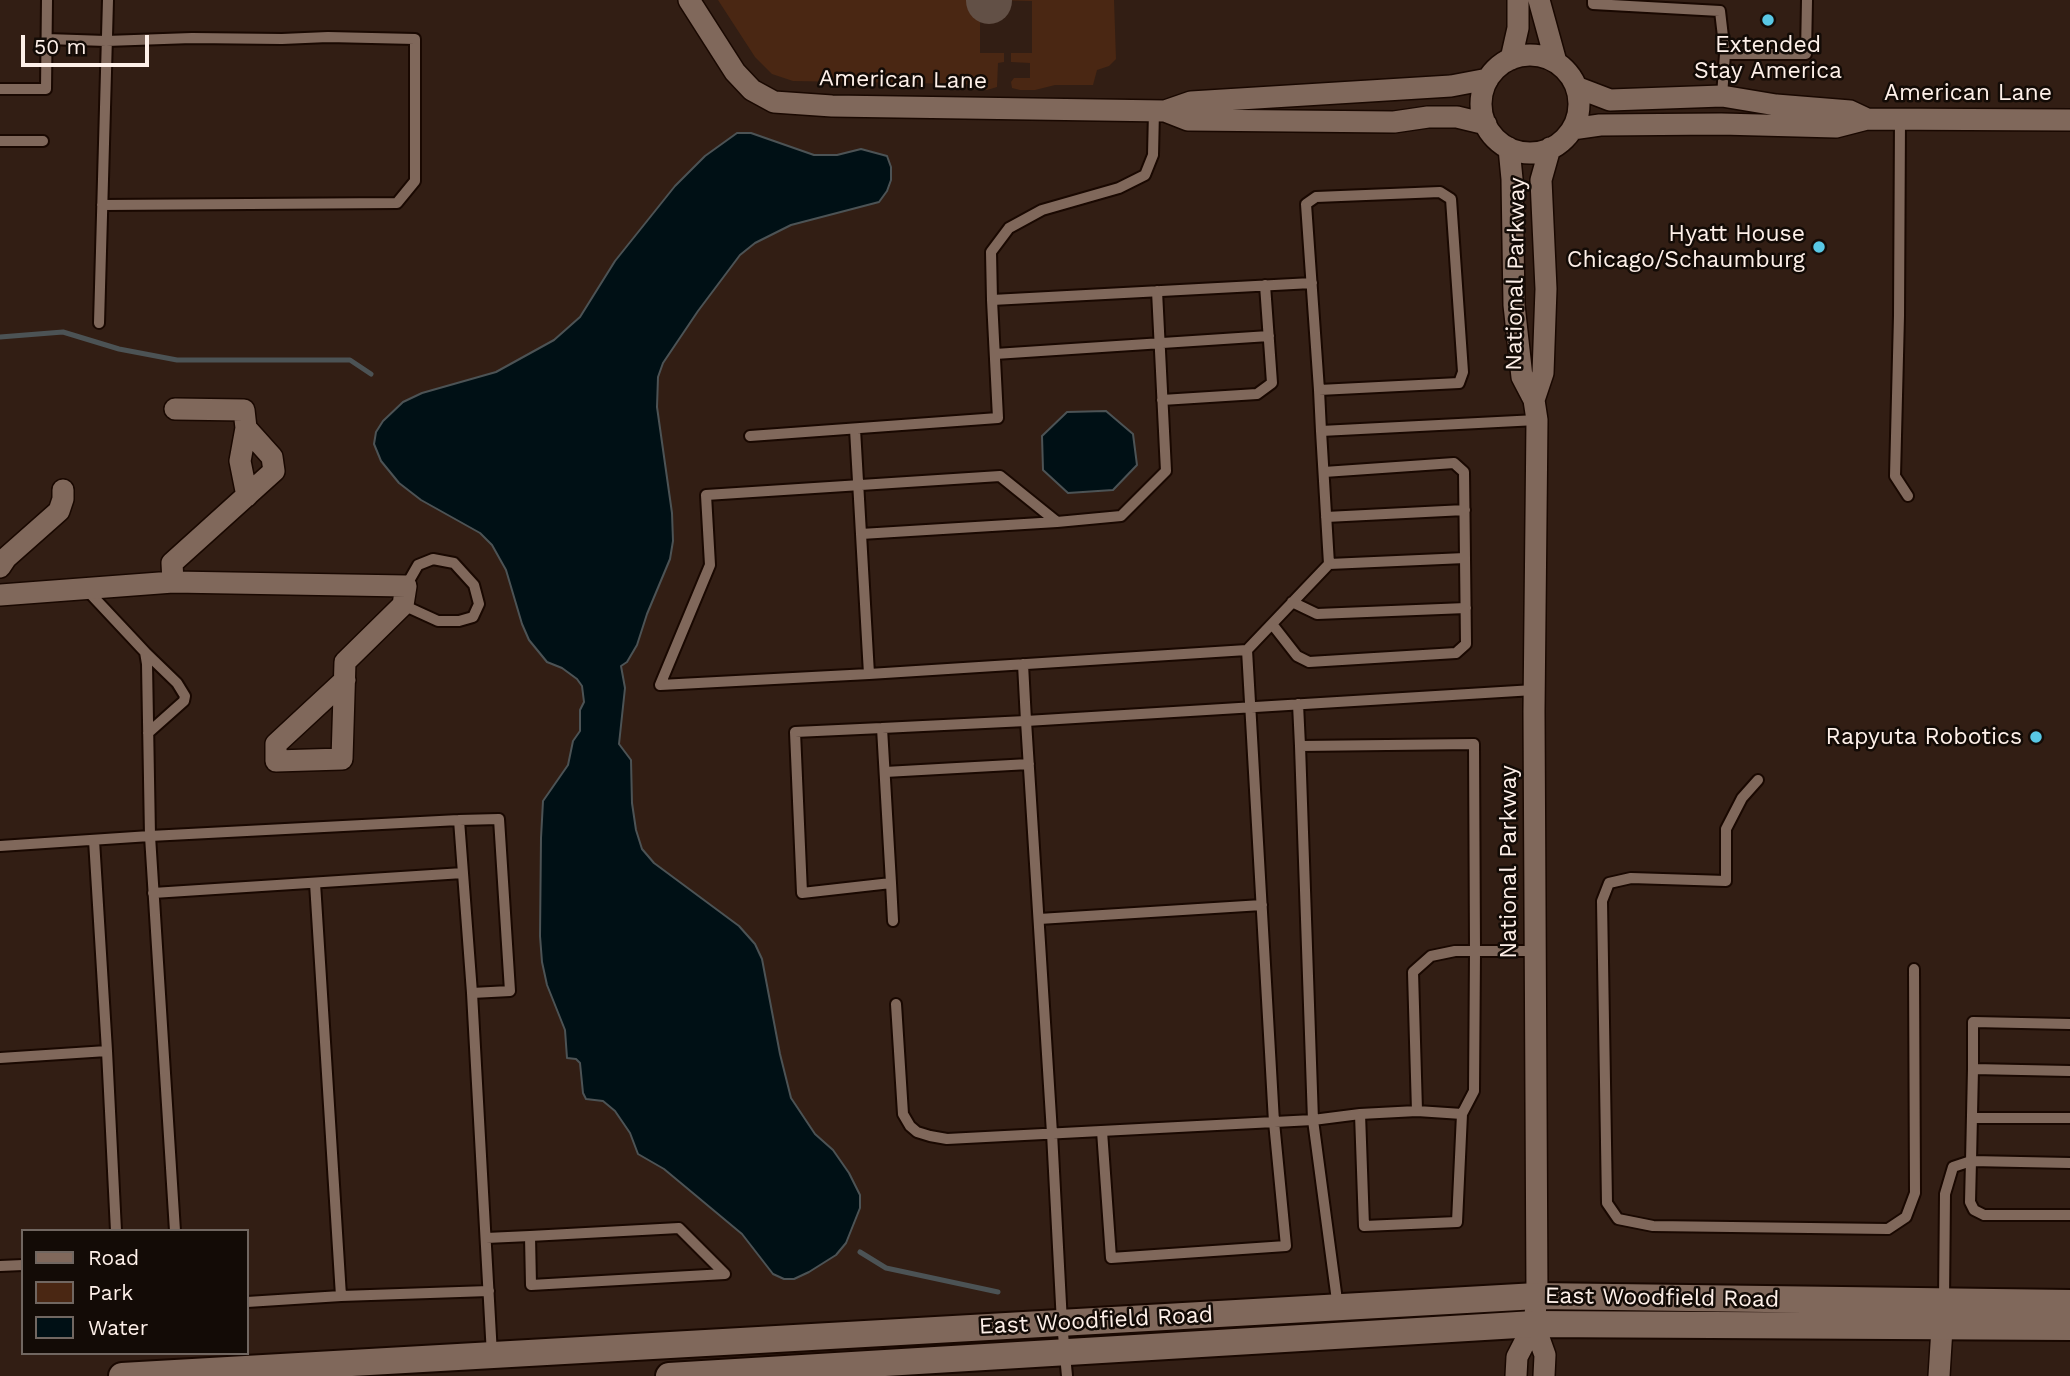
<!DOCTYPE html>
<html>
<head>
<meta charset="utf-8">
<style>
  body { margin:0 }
  #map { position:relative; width:2070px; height:1376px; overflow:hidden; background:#321e14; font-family:"Work Sans",sans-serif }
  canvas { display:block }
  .legend { position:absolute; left:21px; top:1229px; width:228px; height:126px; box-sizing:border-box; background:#130b06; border:2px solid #716761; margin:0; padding:9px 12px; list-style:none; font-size:21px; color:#fef0e9 }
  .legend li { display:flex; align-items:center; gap:14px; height:35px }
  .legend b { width:35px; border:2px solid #716761 }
  .scale { position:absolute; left:21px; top:35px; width:128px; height:32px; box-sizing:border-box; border:4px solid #fef0e9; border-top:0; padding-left:9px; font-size:21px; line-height:24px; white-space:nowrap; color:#fef0e9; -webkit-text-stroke:5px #130b06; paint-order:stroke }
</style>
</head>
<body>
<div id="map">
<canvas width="2070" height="1376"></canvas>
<ul class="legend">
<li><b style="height:9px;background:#80685b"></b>Road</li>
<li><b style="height:19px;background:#4a2713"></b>Park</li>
<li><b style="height:19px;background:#001015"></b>Water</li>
</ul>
<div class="scale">50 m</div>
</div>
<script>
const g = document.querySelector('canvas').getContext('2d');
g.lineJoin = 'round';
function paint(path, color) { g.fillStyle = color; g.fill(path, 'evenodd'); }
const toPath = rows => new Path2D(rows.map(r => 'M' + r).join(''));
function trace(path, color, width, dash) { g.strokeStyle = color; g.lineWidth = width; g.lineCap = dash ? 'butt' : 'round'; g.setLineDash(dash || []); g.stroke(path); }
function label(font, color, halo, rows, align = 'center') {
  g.font = font + ' "Work Sans",sans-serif'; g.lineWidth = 5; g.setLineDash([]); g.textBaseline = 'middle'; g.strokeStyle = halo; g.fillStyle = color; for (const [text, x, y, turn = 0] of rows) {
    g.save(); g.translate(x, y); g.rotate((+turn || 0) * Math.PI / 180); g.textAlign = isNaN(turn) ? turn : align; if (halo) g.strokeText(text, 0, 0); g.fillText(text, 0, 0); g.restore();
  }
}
paint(toPath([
  [718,0,987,0,980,1,980,53,1004,53,1004,62,998,63,997,87,987,90,980,90,966,84,793,81,772,74,755,57],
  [991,0,1114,0,1116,59,1109,66,1097,70,1093,85,1055,85,1035,90,1020,90,1012,88,1011,82,1014,78,1030,78,1030,63,1011,62,1011,53,1032,53,1032,1]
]), '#4a2713');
const water = toPath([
  [737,133,751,133,814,155,837,155,861,149,887,156,891,167,891,180,887,191,879,202,791,225,755,243,740,255,698,311,663,363,658,377,657,407,672,513,673,541,670,559,647,614,637,645,627,662,621,666,625,688,619,744,631,760,632,803,636,830,642,849,654,863,739,926,755,944,762,959,780,1054,791,1098,815,1134,833,1150,849,1173,860,1195,860,1208,846,1243,836,1255,809,1272,794,1279,784,1279,773,1274,742,1234,664,1169,638,1154,630,1133,615,1111,603,1101,586,1099,583,1093,580,1063,576,1059,567,1058,565,1030,547,985,542,962,540,936,541,838,543,801,568,765,573,741,580,731,580,710,584,702,582,686,577,679,562,668,547,662,529,640,522,624,506,570,492,545,480,533,421,500,399,483,381,461,374,444,376,432,383,421,403,402,422,393,496,372,554,340,580,317,615,261,675,186,705,156,737,133],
  [1106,411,1133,434,1137,465,1113,490,1068,493,1043,470,1042,436,1067,412,1106,411]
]);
paint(water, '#001015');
trace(water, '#4c5355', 2);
trace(toPath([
  [0,337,63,332,119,349,177,360,350,360,371,374],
  [860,1252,886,1268,998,1292]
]), '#4c5355', 5);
trace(toPath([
  [989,0,989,1]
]), '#625046', 46);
const service = toPath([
  [1593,0,1593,4,1720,11,1725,54],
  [47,39,106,41,192,38,282,39,328,37,415,39,415,181,397,203,102,205],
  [0,89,46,89,47,0],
  [1722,96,1725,54,1806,54,1807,0],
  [1154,111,1153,155,1145,175,1119,188,1042,210,1009,228,991,252,992,300,1312,283],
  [1900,119,1899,316,1895,476,1908,496],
  [0,141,43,141],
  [99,323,108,0],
  [995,354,1269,336],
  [1319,390,1459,383,1463,372,1451,199,1440,192,1316,197,1306,204,1319,390,1321,431],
  [1162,400,1257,394,1272,383,1265,285],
  [855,429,869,674,1247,650],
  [750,436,998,418,992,300],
  [1326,517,1465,510],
  [861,534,1057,522],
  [1329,564,1465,558],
  [86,589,145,652,147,664,150,836,175,1231],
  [1292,602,1317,614,1466,608],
  [403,605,438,621,459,621,473,617,479,604,474,585,454,563,433,559,418,565,406,586],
  [1272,624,1297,656,1309,662,1456,653,1466,644,1464,472,1454,463,1324,472],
  [145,652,177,683,185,696,184,701,148,733],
  [869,674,660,685,710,565,706,495,1000,476,1057,522,1121,516,1166,471,1157,291],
  [1298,704,1300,746,1474,744,1475,951,1455,951,1431,956,1413,972,1417,1111,1360,1114],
  [882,728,891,883,802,893,795,732,882,728,1026,721,1023,664],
  [885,772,1029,764],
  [1758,780,1742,798,1726,829,1726,881,1631,878,1609,883,1602,901,1607,1203,1618,1219,1653,1226,1888,1229,1906,1217,1915,1193,1914,969],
  [94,840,107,1051],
  [0,846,150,836,459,820,499,819,510,991,472,993,459,820],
  [891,883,893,921],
  [153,893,463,873],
  [1039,919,1262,905],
  [472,993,492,1355],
  [896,1004,903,1114,910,1126,917,1132,930,1136,947,1139,1313,1120,1300,746],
  [0,1058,107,1051,116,1231],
  [1973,1069,1973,1022,2070,1024],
  [1417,1111,1462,1114],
  [1972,1118,2070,1118],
  [1102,1131,1111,1258,1286,1246,1274,1122,1247,650,1329,564,1321,431,1537,420],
  [2070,1163,1971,1161,1970,1202,1974,1210,1984,1215,2070,1215],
  [486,1238,530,1236,679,1228,725,1274,531,1285,530,1236],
  [0,1266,23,1265],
  [341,1296,489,1291],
  [1944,1301,1945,1194,1953,1167,1971,1161,1973,1069,2070,1071],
  [247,1302,341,1296,315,883],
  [1338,1308,1313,1120,1360,1114,1364,1226,1457,1222,1462,1114,1474,1091,1475,951,1536,951],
  [1067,1376,1062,1323,1052,1133,1026,721,1534,690]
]);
const minor = toPath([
  [689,0,735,72,752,90,774,102,832,106,1165,111,1191,102,1451,86,1488,79],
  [1539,0,1556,62],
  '1481 104a49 49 0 1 1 98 0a49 49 0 1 1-98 0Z',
  [1511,59,1518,28,1518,0],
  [1576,87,1610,100,1722,96,1776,105,1850,111,1867,119],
  [1165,111,1188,120,1394,122,1428,117,1457,117,1486,124],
  [1572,129,1600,125,1721,124,1836,127,1867,119,2070,120],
  [1509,148,1512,179,1514,305,1522,377,1534,400,1537,420,1534,711,1537,1296,1534,1324,1517,1357,1516,1376],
  [1534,400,1543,373,1546,289,1541,180,1550,148],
  [246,428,240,461,247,496],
  [0,567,6,558,59,511,63,499,63,490],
  [173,582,172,563,274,471,272,457,246,428,244,410,175,409],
  [0,595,173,582,406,586,403,605,345,662,342,759,276,761,276,744,345,680],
  [1534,1324,1545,1355,1544,1376],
  [1939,1376,1943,1312]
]);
const tertiary = toPath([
  [122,1376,1537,1296,2070,1303],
  [669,1376,1534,1324,2070,1327]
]);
trace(service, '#190801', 14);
trace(minor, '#190801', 24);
trace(tertiary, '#190801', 30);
trace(service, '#80685b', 10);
trace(minor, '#80685b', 21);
trace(tertiary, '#80685b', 26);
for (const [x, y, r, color] of [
  [1768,20,7,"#59c8e5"],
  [1819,247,7,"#59c8e5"],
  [2036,737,7,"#59c8e5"]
]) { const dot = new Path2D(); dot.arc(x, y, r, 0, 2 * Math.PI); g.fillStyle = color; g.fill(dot); trace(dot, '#130b06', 2.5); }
label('23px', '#fef0e9', '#130b06', [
  ["Extended",1768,45,"center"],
  ["Stay America",1768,71,"center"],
  ["Hyatt House",1805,234],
  ["Chicago/Schaumburg",1805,260],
  ["Rapyuta Robotics",2022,737]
], 'right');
label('23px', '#fef0e9', '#130b06', [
  ["American Lane",903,80,1],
  ["American Lane",1968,93],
  ["National Parkway",1516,274,-89],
  ["National Parkway",1509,862,-90],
  ["East Woodfield Road",1662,1298,1],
  ["East Woodfield Road",1096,1321,-3]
]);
</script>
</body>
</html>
